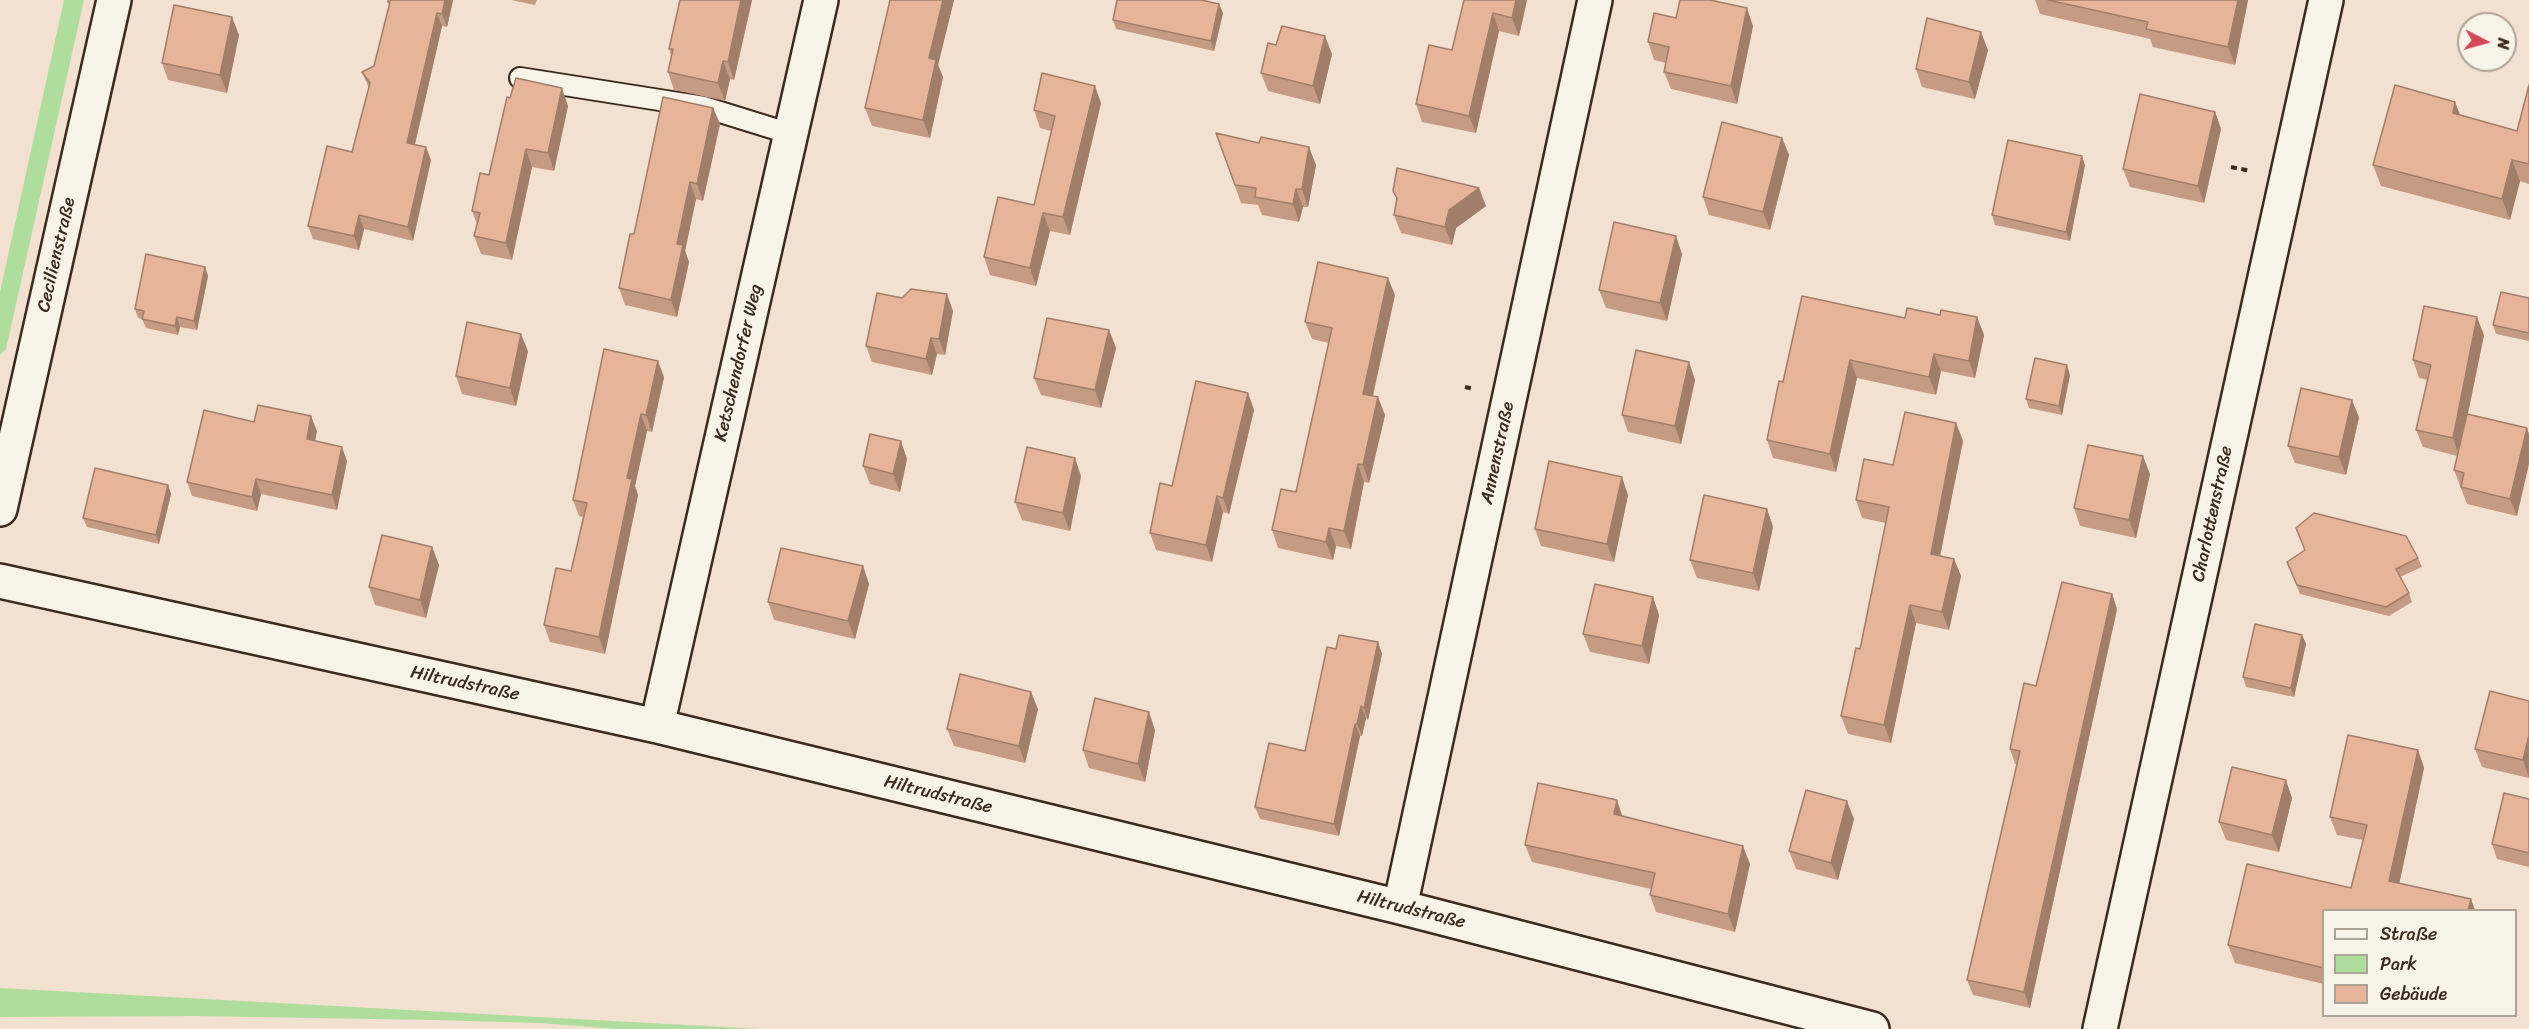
<!DOCTYPE html>
<html>
<head>
<meta charset="utf-8">
<style>
  body { margin:0 }
  #map { position:relative; width:2529px; height:1029px; overflow:hidden; background:#f2e0d0; font-family:Sriracha,sans-serif }
  canvas { display:block }
  .legend { position:absolute; left:2322px; top:909px; width:195px; height:108px; box-sizing:border-box; background:#f7f3e8; border:2px solid #aca397; margin:0; padding:8px 10px; list-style:none; font-size:18px; color:#3b2a1e }
  .legend li { display:flex; align-items:center; gap:12px; height:30px }
  .legend b { width:30px; border:2px solid #aca397 }
  .north { position:absolute; left:2457px; top:12px; width:60px; height:60px; box-sizing:border-box; background:#f7f3e8; border:2px solid #aca397; border-radius:50%; rotate:96deg; font-size:16px; font-weight:700; line-height:24px; text-align:center; color:#3b2a1e }
  .north::after { content:''; display:block; margin:auto; width:21px; height:27px; background:#d1495b; clip-path:polygon(50% 0,100% 100%,50% 72%,0 100%) }
</style>
</head>
<body>
<div id="map">
<canvas width="2529" height="1029"></canvas>
<ul class="legend">
<li><b style="height:8px;background:#f7f3e8"></b>Straße</li>
<li><b style="height:16px;background:#afdd9d"></b>Park</li>
<li><b style="height:16px;background:#e6b498"></b>Gebäude</li>
</ul>
<div class="north">N</div>
</div>
<script>
const g = document.querySelector('canvas').getContext('2d');
g.lineJoin = 'round';
function paint(path, color) { g.fillStyle = color; g.fill(path, 'evenodd'); }
const toPath = rows => new Path2D(rows.map(r => 'M' + r).join(''));
function trace(path, color, width, dash) { g.strokeStyle = color; g.lineWidth = width; g.lineCap = dash ? 'butt' : 'round'; g.setLineDash(dash || []); g.stroke(path); }
function label(font, color, halo, rows, align = 'center') {
  g.font = font + ' Sriracha,sans-serif'; g.lineWidth = 4.5; g.setLineDash([]); g.textBaseline = 'middle'; g.strokeStyle = halo; g.fillStyle = color; for (const [text, x, y, turn = 0] of rows) {
    g.save(); g.translate(x, y); g.rotate((+turn || 0) * Math.PI / 180); g.textAlign = isNaN(turn) ? turn : align; if (halo) g.strokeText(text, 0, 0); g.fillText(text, 0, 0); g.restore();
  }
}
paint(toPath([
  [64,0,84,0,6,349,0,355,0,292],
  [0,988,446,1012,761,1029,616,1029,540,1023,434,1020,194,1016,0,1017]
]), '#afdd9d');
const service = toPath([
  [520,78,704,107,791,134]
]);
const minor = toPath([
  [0,509,114,0],
  [0,581,657,726,1400,907,1872,1029],
  [657,726,821,0],
  [1400,907,1595,0],
  [2100,1029,2326,0]
]);
trace(service, '#3b2a1e', 24);
trace(minor, '#3b2a1e', 38);
trace(toPath([
  [2231,167,2251,171],
  [1465,387,1474,389]
]), '#3b2a1e', 4, [6, 4.5]);
trace(service, '#f7f3e8', 20);
trace(minor, '#f7f3e8', 33);
paint(toPath([
  [453,0,447,27,442,26,415,144,431,160,413,241,364,229,359,250,313,239,308,226,352,152,369,88,362,72,374,66,389,5,388,2],
  [511,0,537,0,535,5],
  [680,0,752,0,734,80,730,79,725,101,674,90,668,72,671,55,669,49],
  [890,0,954,0,938,65,943,77,930,138,872,126,865,108],
  [1464,0,1527,0,1519,36,1499,31,1476,133,1422,122,1416,104,1452,50],
  [2035,0,2248,0,2235,65,2153,47,2150,39,2040,14],
  [1219,4,1223,13,1214,51,1116,29,1113,20],
  [1676,18,1753,26,1737,104,1671,89,1664,72,1666,63,1654,60,1648,42],
  [239,35,227,93,168,80,162,63],
  [1276,45,1332,54,1320,104,1268,91,1261,73],
  [1988,50,1975,99,1922,87,1916,69],
  [2529,85,2529,184,2520,181,2510,220,2381,186,2373,165,2455,102,2460,115,2517,131],
  [510,98,568,106,554,171,532,167,512,260,481,254,474,236,477,224,472,211,489,175],
  [1101,103,1070,235,1050,231,1036,286,990,275,984,257,1034,205,1051,131,1040,128,1034,110],
  [713,108,720,124,703,201,696,199,685,251,689,262,677,317,625,305,619,288,634,234],
  [2215,112,2221,129,2204,203,2130,187,2123,169],
  [1216,133,1316,165,1308,207,1303,207,1299,222,1262,215,1258,205,1241,203],
  [1782,138,1789,155,1770,230,1709,215,1703,197],
  [2085,165,2070,241,1995,225,1992,215],
  [1393,191,1486,206,1456,228,1452,245,1401,233,1394,215,1397,200],
  [1682,254,1667,321,1606,308,1599,290],
  [205,267,208,276,197,330,180,327,178,335,146,328,142,319,138,318,135,309],
  [1395,295,1373,396,1385,415,1369,483,1364,482,1351,549,1336,546,1333,560,1278,548,1272,530,1296,492,1329,343,1312,339,1305,322],
  [902,298,953,311,945,355,937,354,932,375,872,362,866,346],
  [2529,298,2529,341,2496,334,2493,325],
  [1940,315,1977,317,1984,335,1975,378,1941,371,1936,395,1857,378,1836,472,1773,458,1767,440,1783,382,1905,318],
  [1109,330,1116,348,1101,408,1041,395,1034,378],
  [2484,335,2468,414,2527,428,2517,516,2467,504,2454,470,2457,456,2423,447,2416,430,2428,380,2419,378,2413,360],
  [528,351,516,406,462,394,456,376],
  [1689,362,1695,380,1681,444,1628,432,1622,415],
  [2070,375,2062,415,2029,408,2026,399],
  [664,377,652,432,647,431,635,486,638,495,605,654,550,642,544,625,571,571,583,517,579,516,573,500],
  [1248,393,1254,410,1229,514,1223,512,1212,562,1156,550,1150,533,1172,486],
  [2359,417,2346,475,2295,463,2288,446],
  [254,422,317,431,315,441,347,461,337,510,261,494,257,511,192,496,187,482],
  [1956,423,1963,441,1940,556,1954,559,1961,576,1949,630,1916,623,1891,743,1848,734,1841,716,1860,649,1886,523,1862,518,1856,500,1893,465],
  [907,459,900,492,870,484,863,466],
  [2150,474,2136,538,2080,526,2074,508],
  [1081,476,1070,531,1022,520,1015,502],
  [168,485,171,494,159,544,87,527,83,518],
  [1628,495,1614,562,1541,546,1535,529],
  [1767,509,1773,527,1759,591,1697,578,1690,560],
  [432,547,439,565,426,618,375,605,369,587],
  [2418,558,2422,567,2400,577,2409,593,2412,602,2389,616,2300,594,2287,562],
  [863,566,869,584,855,639,774,620,768,602],
  [2112,594,2117,609,2030,1008,1973,995,1967,980,2017,764,2015,764,2010,749,2036,686],
  [1653,597,1659,615,1649,664,1590,652,1583,634],
  [2302,635,2306,644,2294,697,2246,687,2243,677],
  [1378,642,1382,654,1368,720,1366,718,1362,736,1360,736,1339,836,1260,819,1255,807,1305,751,1336,649],
  [2529,701,2529,778,2482,767,2475,749],
  [1038,709,1025,763,954,746,947,729],
  [1155,730,1145,782,1089,768,1083,750],
  [2418,750,2424,768,2399,883,2324,910,2324,984,2235,963,2228,945,2351,888,2363,840,2337,835,2330,817],
  [2292,798,2279,852,2226,840,2219,822],
  [2529,799,2529,867,2497,859,2492,844],
  [1623,817,1750,864,1735,932,1656,912,1650,895,1651,889,1532,862,1525,845],
  [1854,819,1838,880,1796,869,1789,851]
]), '#c69b83');
paint(toPath([
  [445,0,453,0,447,27,442,14],
  [741,0,752,0,734,80,728,62],
  [943,0,954,0,938,65,943,77,930,138,923,120,929,58],
  [1516,0,1527,0,1519,36,1512,18],
  [2238,0,2248,0,2235,65,2228,47],
  [1219,4,1223,13,1214,51,1211,41],
  [1747,8,1753,26,1737,104,1731,86],
  [437,13,442,26,412,157,407,143],
  [1493,13,1499,31,1476,133,1469,116],
  [232,17,239,35,227,93,220,75],
  [1981,32,1988,50,1975,99,1969,82],
  [1325,36,1332,54,1320,104,1313,86],
  [723,61,730,79,725,101,718,83],
  [1095,86,1101,103,1070,235,1063,217],
  [562,88,568,106,554,171,548,153],
  [2455,102,2463,123,2453,113],
  [713,108,720,124,703,201,697,184],
  [2215,112,2221,129,2204,203,2198,186],
  [1782,138,1789,155,1770,230,1763,212],
  [426,147,431,160,413,241,408,227],
  [1309,147,1316,165,1308,207,1302,189],
  [526,149,532,167,512,260,506,243],
  [2082,156,2085,165,2070,241,2066,232],
  [2512,160,2520,181,2510,220,2502,199],
  [690,182,696,199,685,251,689,262,677,317,671,300,677,244],
  [1479,188,1486,206,1456,228,1452,245,1445,227,1449,210],
  [1296,189,1303,207,1299,222,1293,204],
  [1043,213,1050,231,1036,286,1030,268],
  [359,215,364,229,359,250,354,236],
  [1676,236,1682,254,1667,321,1660,303],
  [205,267,208,276,197,330,194,321],
  [1388,278,1395,295,1369,412,1363,394],
  [947,294,953,311,945,355,939,339],
  [177,317,180,327,178,335,175,326],
  [1977,317,1984,335,1975,378,1969,361],
  [2477,317,2484,335,2459,456,2453,438],
  [1109,330,1116,348,1101,408,1095,390],
  [521,334,528,351,516,406,510,388],
  [931,338,937,354,932,375,926,359],
  [1934,354,1941,371,1936,395,1929,377],
  [1850,360,1857,378,1836,472,1830,454],
  [658,361,664,377,652,432,646,415],
  [1689,362,1695,380,1681,444,1675,426],
  [2067,365,2070,375,2062,415,2059,406],
  [1248,393,1254,410,1229,514,1223,498],
  [1378,397,1385,415,1369,483,1363,465],
  [2352,400,2359,417,2346,475,2339,457],
  [641,414,647,431,635,486,638,495,605,654,599,637,627,478],
  [311,416,317,431,312,454,307,439],
  [1956,423,1963,441,1937,571,1931,554],
  [2527,428,2529,434,2529,464,2517,516,2510,499],
  [901,441,907,459,900,492,893,474],
  [342,447,347,461,337,510,332,495],
  [2143,456,2150,474,2136,538,2129,520],
  [1075,458,1081,476,1070,531,1063,513],
  [1358,464,1364,482,1351,549,1344,531],
  [1622,477,1628,495,1614,562,1607,544],
  [256,479,261,494,257,511,252,497],
  [168,485,171,494,159,544,156,535],
  [1217,496,1223,512,1212,562,1206,545],
  [1767,509,1773,527,1759,591,1753,573],
  [1329,528,1336,546,1333,560,1326,542],
  [432,547,439,565,426,618,420,600],
  [1954,559,1961,576,1949,630,1942,612],
  [863,566,869,584,855,639,848,621],
  [2112,594,2117,609,2030,1008,2024,992],
  [1653,597,1659,615,1649,664,1642,646],
  [1910,605,1916,623,1891,743,1884,725],
  [2302,635,2306,644,2294,697,2291,688],
  [1378,642,1382,654,1368,720,1364,708],
  [1031,692,1038,709,1025,763,1019,746],
  [1361,706,1366,718,1362,736,1357,724],
  [1149,712,1155,730,1145,782,1138,764],
  [1355,724,1360,736,1339,836,1334,824],
  [2529,735,2529,778,2523,760],
  [2418,750,2424,768,2396,899,2389,881],
  [2286,780,2292,798,2279,852,2272,835],
  [1617,800,1623,818,1614,814],
  [1847,801,1854,819,1838,880,1831,863],
  [1743,846,1750,864,1735,932,1728,914],
  [2471,899,2475,910,2468,910]
]), '#a17e6a');
const building = toPath([
  [388,0,445,0,442,14,437,13,407,143,426,147,408,227,359,215,354,236,308,226,327,146,352,152,370,83,362,72,374,66,390,2,388,2,388,0],
  [680,0,741,0,728,62,723,61,718,83,668,72,673,49,669,49,680,0],
  [890,0,943,0,929,58,936,60,923,120,865,108,890,0],
  [1117,0,1201,0,1219,4,1211,41,1113,20,1117,0],
  [1464,0,1516,0,1512,18,1493,13,1469,116,1416,104,1429,45,1452,50,1464,0],
  [1680,0,1710,0,1747,8,1731,86,1664,72,1669,47,1648,42,1654,13,1676,18,1680,0],
  [2048,0,2238,0,2228,47,2146,29,2148,22,2048,0],
  [174,5,232,17,220,75,162,63,174,5],
  [1927,18,1981,32,1969,82,1916,69,1927,18],
  [1282,26,1325,36,1313,86,1261,73,1268,43,1276,45,1282,26],
  [1042,73,1095,86,1063,217,1043,213,1030,268,984,257,998,197,1034,205,1055,116,1034,110,1042,73],
  [516,78,562,88,548,153,526,149,506,243,474,236,480,213,472,211,480,173,489,175,507,97,510,98,516,78],
  [2395,85,2455,102,2453,113,2517,131,2529,85,2529,164,2512,160,2502,199,2373,165,2395,85],
  [2140,94,2215,112,2198,186,2123,169,2140,94],
  [663,97,713,108,697,184,690,182,677,244,683,245,671,300,619,288,630,234,634,234,663,97],
  [1722,122,1782,138,1763,212,1703,197,1722,122],
  [1216,133,1259,143,1261,137,1309,147,1302,189,1296,189,1293,204,1255,197,1256,188,1235,185,1216,133],
  [2008,140,2082,156,2066,232,1992,215,2008,140],
  [1397,168,1479,188,1449,210,1445,227,1394,215,1397,198,1393,191,1397,168],
  [1614,222,1676,236,1660,303,1599,290,1614,222],
  [146,254,205,267,194,321,177,317,175,326,142,319,144,311,135,309,146,254],
  [1318,262,1388,278,1363,394,1378,397,1363,465,1358,464,1344,531,1329,528,1326,542,1272,530,1281,489,1296,492,1330,337,1332,328,1305,322,1318,262],
  [911,289,947,294,939,339,931,338,926,359,866,346,877,293,902,298,911,289],
  [2501,292,2529,298,2529,333,2493,325,2501,292],
  [1802,296,1905,318,1907,308,1940,315,1941,310,1977,317,1969,361,1934,354,1929,377,1850,360,1830,454,1767,440,1779,381,1783,382,1802,296],
  [2424,306,2477,317,2453,438,2416,430,2431,365,2413,360,2424,306],
  [1047,318,1109,330,1095,390,1034,378,1047,318],
  [467,322,521,334,510,388,456,376,467,322],
  [604,349,658,361,646,415,641,414,627,478,632,479,599,637,544,625,556,568,571,571,587,503,573,500,604,349],
  [1636,350,1689,362,1675,426,1622,415,1636,350],
  [2035,358,2067,365,2059,406,2026,399,2035,358],
  [1196,381,1248,393,1223,498,1217,496,1206,545,1150,533,1160,483,1172,486,1196,381],
  [2301,388,2352,400,2339,457,2288,446,2301,388],
  [258,405,311,416,307,439,342,447,332,495,256,479,252,497,187,482,204,410,254,422,258,405],
  [1905,412,1956,423,1931,554,1954,559,1942,612,1910,605,1884,725,1841,716,1856,648,1860,649,1889,507,1856,500,1864,459,1893,465,1905,412],
  [2467,414,2527,428,2510,499,2461,487,2464,473,2454,470,2467,414],
  [870,434,901,441,893,474,863,466,870,434],
  [2088,445,2143,456,2129,520,2074,508,2088,445],
  [1027,447,1075,458,1063,513,1015,502,1027,447],
  [1549,461,1622,477,1607,544,1535,529,1549,461],
  [95,468,168,485,156,535,83,518,95,468],
  [1704,495,1767,509,1753,573,1690,560,1704,495],
  [2314,513,2406,536,2418,558,2396,569,2409,593,2386,607,2297,585,2287,562,2305,550,2296,528,2314,513],
  [382,535,432,547,420,600,369,587,382,535],
  [781,548,863,566,848,621,768,602,781,548],
  [2062,582,2112,594,2024,992,1967,980,2020,751,2010,749,2024,683,2036,686,2062,582],
  [1595,584,1653,597,1642,646,1583,634,1595,584],
  [2255,624,2302,635,2291,688,2243,677,2255,624],
  [1339,635,1378,642,1364,708,1361,706,1357,724,1355,724,1334,824,1255,807,1269,743,1305,751,1327,647,1336,649,1339,635],
  [960,674,1031,692,1019,746,947,729,960,674],
  [2490,691,2529,701,2529,735,2523,760,2475,749,2490,691],
  [1095,698,1149,712,1138,764,1083,750,1095,698],
  [2348,735,2418,750,2389,881,2471,899,2468,910,2324,910,2324,968,2228,945,2247,864,2351,888,2367,825,2330,817,2348,735],
  [2232,767,2286,780,2272,835,2219,822,2232,767],
  [1538,783,1617,800,1614,814,1743,846,1728,914,1650,895,1655,873,1525,845,1538,783],
  [1806,790,1847,801,1831,863,1789,851,1806,790],
  [2504,793,2529,799,2529,853,2492,844,2504,793]
]);
paint(building, '#e6b498');
trace(building, '#a17e6a', 1.5);
label('18px', '#3b2a1e', '#f7f3e8', [
  ["Cecilienstraße",57,255,-77],
  ["Ketschendorfer Weg",739,363,-77],
  ["Annenstraße",1498,453,-78],
  ["Charlottenstraße",2213,514,-78],
  ["Hiltrudstraße",465,684,12],
  ["Hiltrudstraße",938,795,14],
  ["Hiltrudstraße",1411,910,14]
]);
</script>
</body>
</html>
